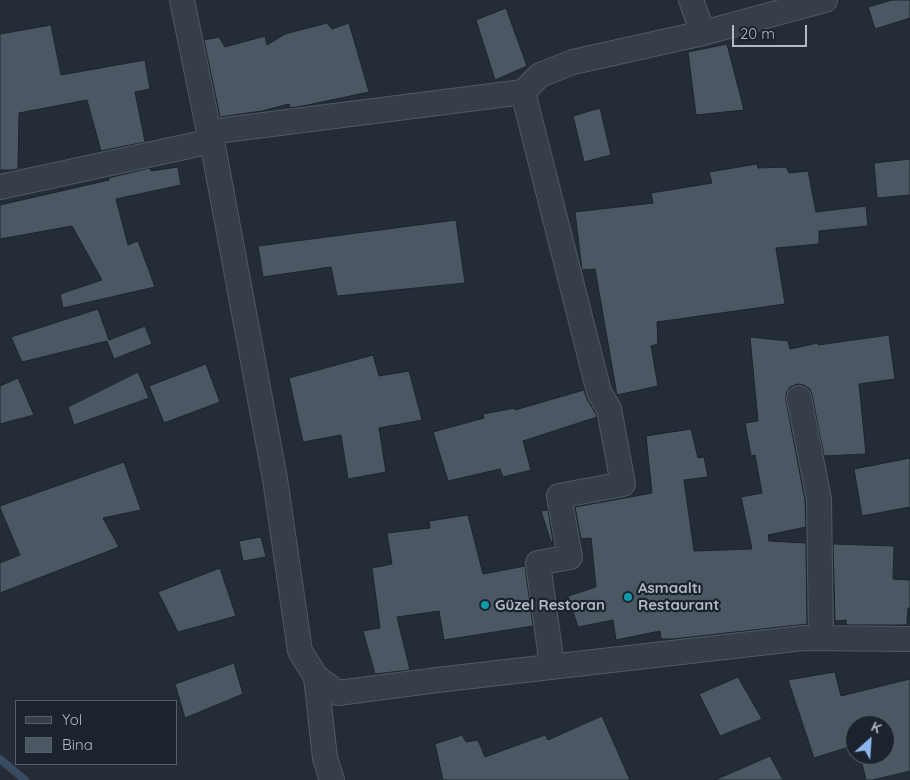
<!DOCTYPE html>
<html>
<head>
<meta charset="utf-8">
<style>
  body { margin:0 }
  #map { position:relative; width:910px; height:780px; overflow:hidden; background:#232c37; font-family:Quicksand,sans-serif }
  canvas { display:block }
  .legend { position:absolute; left:15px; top:700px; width:162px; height:65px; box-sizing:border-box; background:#1b232c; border:1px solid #575f69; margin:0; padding:6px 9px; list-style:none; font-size:15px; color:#b1b9c4 }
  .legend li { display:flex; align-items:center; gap:10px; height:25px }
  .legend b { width:25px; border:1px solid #575f69 }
  .north { position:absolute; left:845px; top:715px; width:50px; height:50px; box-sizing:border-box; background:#1b232c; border:1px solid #575f69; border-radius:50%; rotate:26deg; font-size:14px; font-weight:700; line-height:20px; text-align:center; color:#b1b9c4 }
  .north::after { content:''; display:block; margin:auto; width:18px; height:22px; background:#8bb7ef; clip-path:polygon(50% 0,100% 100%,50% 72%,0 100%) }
  .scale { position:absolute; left:732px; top:25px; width:75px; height:22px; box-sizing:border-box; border:2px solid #b1b9c4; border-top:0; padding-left:6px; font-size:15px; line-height:18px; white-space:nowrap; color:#b1b9c4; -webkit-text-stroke:4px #1b232c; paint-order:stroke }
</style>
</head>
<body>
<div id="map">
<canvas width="910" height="780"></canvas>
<ul class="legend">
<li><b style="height:6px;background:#363e48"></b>Yol</li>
<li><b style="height:14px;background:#4b5763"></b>Bina</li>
</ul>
<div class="north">K</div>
<div class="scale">20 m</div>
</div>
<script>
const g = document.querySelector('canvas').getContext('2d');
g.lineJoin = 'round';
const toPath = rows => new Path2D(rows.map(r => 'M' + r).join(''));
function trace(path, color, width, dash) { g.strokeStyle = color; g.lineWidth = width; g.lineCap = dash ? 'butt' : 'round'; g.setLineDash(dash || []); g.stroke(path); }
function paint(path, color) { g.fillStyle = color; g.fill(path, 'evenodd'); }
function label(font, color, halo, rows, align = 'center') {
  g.font = font + ' Quicksand,sans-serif'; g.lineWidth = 4.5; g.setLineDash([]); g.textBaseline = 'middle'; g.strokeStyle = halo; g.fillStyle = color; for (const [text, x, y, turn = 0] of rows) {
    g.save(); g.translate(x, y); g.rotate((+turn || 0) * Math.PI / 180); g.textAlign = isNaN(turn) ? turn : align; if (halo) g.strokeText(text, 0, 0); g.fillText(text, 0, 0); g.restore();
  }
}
trace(toPath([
  [0,759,25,780]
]), '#394b60', 8);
const building = toPath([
  [892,0,910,0,910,18,875,29,868,7,892,0],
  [506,8,527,66,495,80,476,20,506,8],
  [327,23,332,29,349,23,369,92,308,105,290,108,289,104,262,111,220,117,204,40,219,37,225,47,265,36,267,45,285,34,327,23],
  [51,25,61,75,145,60,150,89,135,92,145,142,101,151,87,100,19,113,18,169,12,170,0,170,0,34,51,25],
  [727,44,744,110,696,115,688,52,727,44],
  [600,108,611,155,584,162,573,116,600,108],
  [910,159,910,195,877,198,874,163,910,159],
  [757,164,758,168,786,167,789,173,808,171,816,212,866,206,868,226,819,231,819,244,776,248,785,304,657,322,658,344,651,346,658,386,617,395,595,269,582,270,575,212,653,203,651,193,712,183,709,172,757,164],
  [178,167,181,185,116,199,128,245,138,241,155,287,63,308,60,294,102,280,72,226,0,239,0,205,109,180,108,178,150,168,151,171,178,167],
  [456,220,465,283,337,296,331,267,263,277,258,246,456,220],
  [98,309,109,340,145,326,152,344,114,359,107,341,22,362,11,337,98,309],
  [889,335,895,379,859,384,866,454,824,456,812,395,810,389,804,385,797,384,790,387,786,394,786,401,805,500,806,527,768,535,769,541,806,543,807,624,673,639,661,639,660,631,616,640,613,620,578,627,568,596,596,587,591,538,581,539,575,507,652,493,646,436,691,429,698,458,704,457,708,477,684,480,694,551,752,549,741,497,762,493,755,455,751,456,745,423,758,421,750,337,788,341,790,349,818,343,818,345,889,335],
  [373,355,379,376,409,371,422,420,379,428,386,472,348,479,341,435,303,442,289,378,373,355],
  [206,364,220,402,164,423,149,386,206,364],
  [138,372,149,398,74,425,68,407,138,372],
  [18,378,34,415,0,424,0,386,18,378],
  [584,390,587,399,596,414,597,417,523,441,531,470,503,477,500,469,448,481,433,432,484,418,483,414,515,408,515,410,584,390],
  [910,458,910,507,862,516,854,469,910,458],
  [124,462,141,510,103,518,119,547,0,593,0,563,20,555,0,508,0,506,124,462],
  [548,510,553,542,551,542,541,511,548,510],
  [468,515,483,574,525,566,533,626,444,640,439,611,397,617,410,670,375,674,363,631,380,628,372,568,392,564,387,533,430,528,429,521,468,515],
  [261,537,266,557,243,561,239,541,261,537],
  [833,544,894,546,893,579,910,580,910,608,908,608,907,625,846,625,846,620,835,621,833,544],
  [220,568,236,616,178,632,158,592,220,568],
  [234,663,243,694,185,718,175,684,234,663],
  [835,672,841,696,910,679,910,771,873,780,866,780,860,755,885,755,885,725,855,725,855,745,814,758,788,680,835,672],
  [738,677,762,719,720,736,699,694,738,677],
  [602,716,630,780,443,780,435,744,462,735,466,742,478,740,485,757,545,735,548,740,602,716],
  [770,756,783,780,715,780,770,756]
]);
paint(building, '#4b5763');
trace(building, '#1d252e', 1);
const minor = toPath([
  [182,0,209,132,212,141,275,479,300,651,316,677,338,693,437,680,803,638,910,639],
  [691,0,703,33],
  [523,92,599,392,609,409,623,484,559,496,570,557,538,563,552,666],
  [209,132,523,92,540,75,573,62,703,33,825,0],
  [0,187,212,141],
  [799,398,819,499,821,638],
  [316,677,325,758,332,780]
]);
trace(minor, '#515962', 26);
trace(minor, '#363e48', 24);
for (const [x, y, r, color] of [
  [628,597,5,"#0f9aa8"],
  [485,605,5,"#0f9aa8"]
]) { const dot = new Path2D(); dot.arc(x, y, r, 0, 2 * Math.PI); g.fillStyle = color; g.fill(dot); trace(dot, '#1b232c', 2); }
label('bold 15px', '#b1b9c4', '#1b232c', [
  ["Asmaaltı",638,588],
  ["Restaurant",638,605],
  ["Güzel Restoran",495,605]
], 'left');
</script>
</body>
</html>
